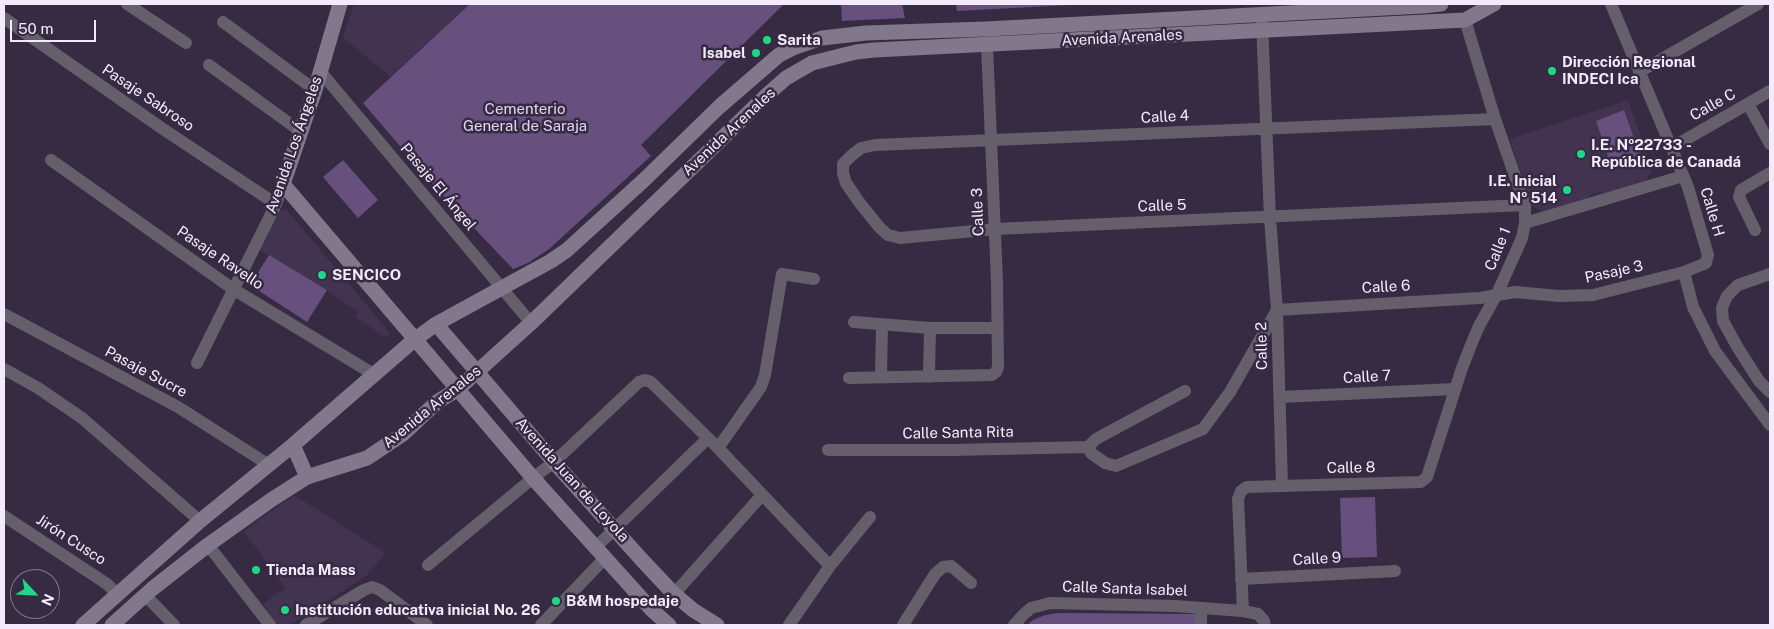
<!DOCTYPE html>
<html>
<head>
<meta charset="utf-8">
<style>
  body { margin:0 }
  #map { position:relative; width:1774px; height:629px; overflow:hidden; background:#372b43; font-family:"Public Sans",sans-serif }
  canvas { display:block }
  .frame { position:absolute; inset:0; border:5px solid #f3ebfb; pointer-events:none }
  .north { position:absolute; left:10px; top:569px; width:50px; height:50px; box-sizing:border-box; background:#372b43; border:1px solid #82788d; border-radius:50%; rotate:115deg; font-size:14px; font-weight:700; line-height:20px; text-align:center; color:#f3ebfb }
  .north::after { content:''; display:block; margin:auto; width:18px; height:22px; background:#1ed888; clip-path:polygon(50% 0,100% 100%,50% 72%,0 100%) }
  .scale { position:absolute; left:10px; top:20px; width:86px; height:22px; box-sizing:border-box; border:2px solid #f3ebfb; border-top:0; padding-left:6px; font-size:15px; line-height:18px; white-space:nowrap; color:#f3ebfb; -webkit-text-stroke:4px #372b43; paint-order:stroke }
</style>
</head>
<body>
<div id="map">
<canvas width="1774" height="629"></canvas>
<div class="frame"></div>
<div class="north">N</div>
<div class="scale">50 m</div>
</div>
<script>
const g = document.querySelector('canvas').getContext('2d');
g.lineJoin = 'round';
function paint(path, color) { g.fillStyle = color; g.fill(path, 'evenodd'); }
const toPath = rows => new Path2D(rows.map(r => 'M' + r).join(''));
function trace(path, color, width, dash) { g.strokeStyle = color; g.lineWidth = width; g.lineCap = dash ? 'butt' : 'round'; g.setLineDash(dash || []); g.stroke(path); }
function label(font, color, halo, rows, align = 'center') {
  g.font = font + ' "Public Sans",sans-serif'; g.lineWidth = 5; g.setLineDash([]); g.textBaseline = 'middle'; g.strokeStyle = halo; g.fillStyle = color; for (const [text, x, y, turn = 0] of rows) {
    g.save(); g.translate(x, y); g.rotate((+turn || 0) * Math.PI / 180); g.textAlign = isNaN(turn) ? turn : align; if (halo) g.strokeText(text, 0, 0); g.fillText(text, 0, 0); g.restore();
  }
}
paint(toPath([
  [354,4,470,4,391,77,343,38],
  [1628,100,1652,169,1646,181,1604,194,1600,192,1590,195,1586,199,1544,212,1532,206,1510,139],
  [287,210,390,333,386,338,356,317,358,312,327,290,258,249,278,211],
  [294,495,386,553,366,576,289,625,277,625,263,604,285,588,244,531]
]), '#423350');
paint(toPath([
  [470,4,784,4,641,145,651,156,549,249,528,263,513,269,436,188,363,103],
  [841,4,902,4,905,18,842,21],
  [956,4,1089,4,957,11],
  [1624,110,1641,158,1612,168,1596,121],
  [343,160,378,200,358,218,323,177],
  [269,255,327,290,307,322,250,285],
  [1375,497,1377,557,1342,558,1340,498],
  [1058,613,1197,614,1197,625,1027,625,1033,620,1045,615]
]), '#674f7e');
trace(toPath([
  [127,4,186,43],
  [4,18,163,129,276,204],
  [223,22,315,90],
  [1262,22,1270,218,1277,310,1282,486,1247,487,1241,491,1238,499,1243,611,1258,614,1264,621,1265,625],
  [209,65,300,131],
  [320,71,531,323],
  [1639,72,1758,4],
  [1748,104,1770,144],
  [1495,119,875,145,861,148,851,156,843,164,843,173,846,183,859,202,880,228,888,235,900,238,995,229,1525,205],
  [1671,148,1770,91],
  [51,160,233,289,375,375],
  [1525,223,1683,176],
  [1755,230,1739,197,1741,190,1770,173],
  [1684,272,1693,307,1715,351,1770,425],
  [1770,274,1738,285,1727,296,1722,308,1723,321,1738,348,1759,381,1770,392],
  [4,314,178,407,269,465],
  [854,322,930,328,997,328],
  [197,363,276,204,283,184],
  [4,369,38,388,82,418,200,521],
  [881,377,882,325],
  [929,377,930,328],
  [849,378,992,375,996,372,998,367,997,282,987,45],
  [1280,397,1455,389],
  [1088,447,1091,453,1105,463,1116,466,1203,429,1230,392,1277,310,1480,298,1515,292,1559,296,1593,295,1684,272,1706,263,1708,255,1688,187,1611,4],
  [718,448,761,387,765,375,782,274,814,279],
  [828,450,952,450,1088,447,1096,439,1185,391],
  [1282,486,1421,482,1427,477,1462,368,1471,345,1479,326,1497,294,1522,238,1525,223,1525,205,1495,119,1465,20],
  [4,516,107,584,117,594],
  [208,545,270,625],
  [596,547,708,438],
  [428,565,533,478,554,462,639,382,645,380,651,382,718,448,830,566],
  [1241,579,1395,571],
  [674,594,762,495],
  [145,595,174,625],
  [306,625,364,590,372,587,380,590,427,625],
  [541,625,605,558],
  [789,625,830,566,870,517],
  [903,625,935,574,943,567,951,566,971,583],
  [1014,625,1024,614,1031,608,1050,603,1175,606,1243,611],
  [1201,625,1201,608]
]), '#655f6b', 12);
trace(toPath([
  [340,4,315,90,283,184,533,478,652,610,669,625],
  [436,324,554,462,642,560,674,594,693,610,717,625],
  [293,445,307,477],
  [83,625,200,521,293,445,414,340,436,324,551,261,567,250,644,180,719,107,779,55,793,48,822,38,866,33,986,29,1423,6,1441,4],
  [112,625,152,589,208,545,271,500,307,477,367,458,403,434,437,402,458,389,531,323,768,94,786,78,812,63,856,52,874,50,1465,20,1494,4]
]), '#81788b', 15);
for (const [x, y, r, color] of [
  [767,40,5,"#1ed888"],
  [756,53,5,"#1ed888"],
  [1552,71,5,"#1ed888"],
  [1581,154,5,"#1ed888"],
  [1567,190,5,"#1ed888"],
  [322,275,5,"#1ed888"],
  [256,570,5,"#1ed888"],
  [556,601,5,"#1ed888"],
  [285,610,5,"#1ed888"]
]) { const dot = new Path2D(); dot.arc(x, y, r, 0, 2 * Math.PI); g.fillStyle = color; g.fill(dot); trace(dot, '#372b43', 2); }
label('15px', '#f3ebfb', '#372b43', [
  ["Avenida Arenales",1122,38,-3],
  ["Pasaje Sabroso",148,98,34],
  ["Calle C",1713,105,-29],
  ["Calle 4",1165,117,-3],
  ["Avenida Arenales",729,132,-43],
  ["Avenida Los Ángeles",294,145,-71],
  ["Pasaje El Ángel",438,187,50],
  ["Calle 5",1162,206,-2],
  ["Calle 3",978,212,-92],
  ["Calle H",1712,212,73],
  ["Calle 1",1498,249,-68],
  ["Pasaje Ravello",220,258,34],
  ["Pasaje 3",1614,272,-12],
  ["Calle 6",1386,287,-3],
  ["Calle 2",1262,346,-91],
  ["Pasaje Sucre",146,372,28],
  ["Calle 7",1367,377,-3],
  ["Avenida Arenales",432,407,-39],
  ["Calle Santa Rita",958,433,-1],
  ["Calle 8",1351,468,-1],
  ["Avenida Juan de Loyola",572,480,48],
  ["Jirón Cusco",71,540,33],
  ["Calle 9",1317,559,-3],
  ["Calle Santa Isabel",1125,589,2]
]);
label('bold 15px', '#f3ebfb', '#372b43', [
  ["Sarita",777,40],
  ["Isabel",746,53,"right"],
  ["Dirección Regional",1562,62],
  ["INDECI Ica",1562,79],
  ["I.E. Nº22733 -",1591,145],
  ["República de Canadá",1591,162],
  ["I.E. Inicial",1557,181,"right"],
  ["Nº 514",1557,198,"right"],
  ["SENCICO",332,275],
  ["Tienda Mass",266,570],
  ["B&M hospedaje",566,601],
  ["Institución educativa inicial No. 26",295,610]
], 'left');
label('15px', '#e3d4f4', '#372b43', [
  ["Cementerio",525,109],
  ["General de Saraja",525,126]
]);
</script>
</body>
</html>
